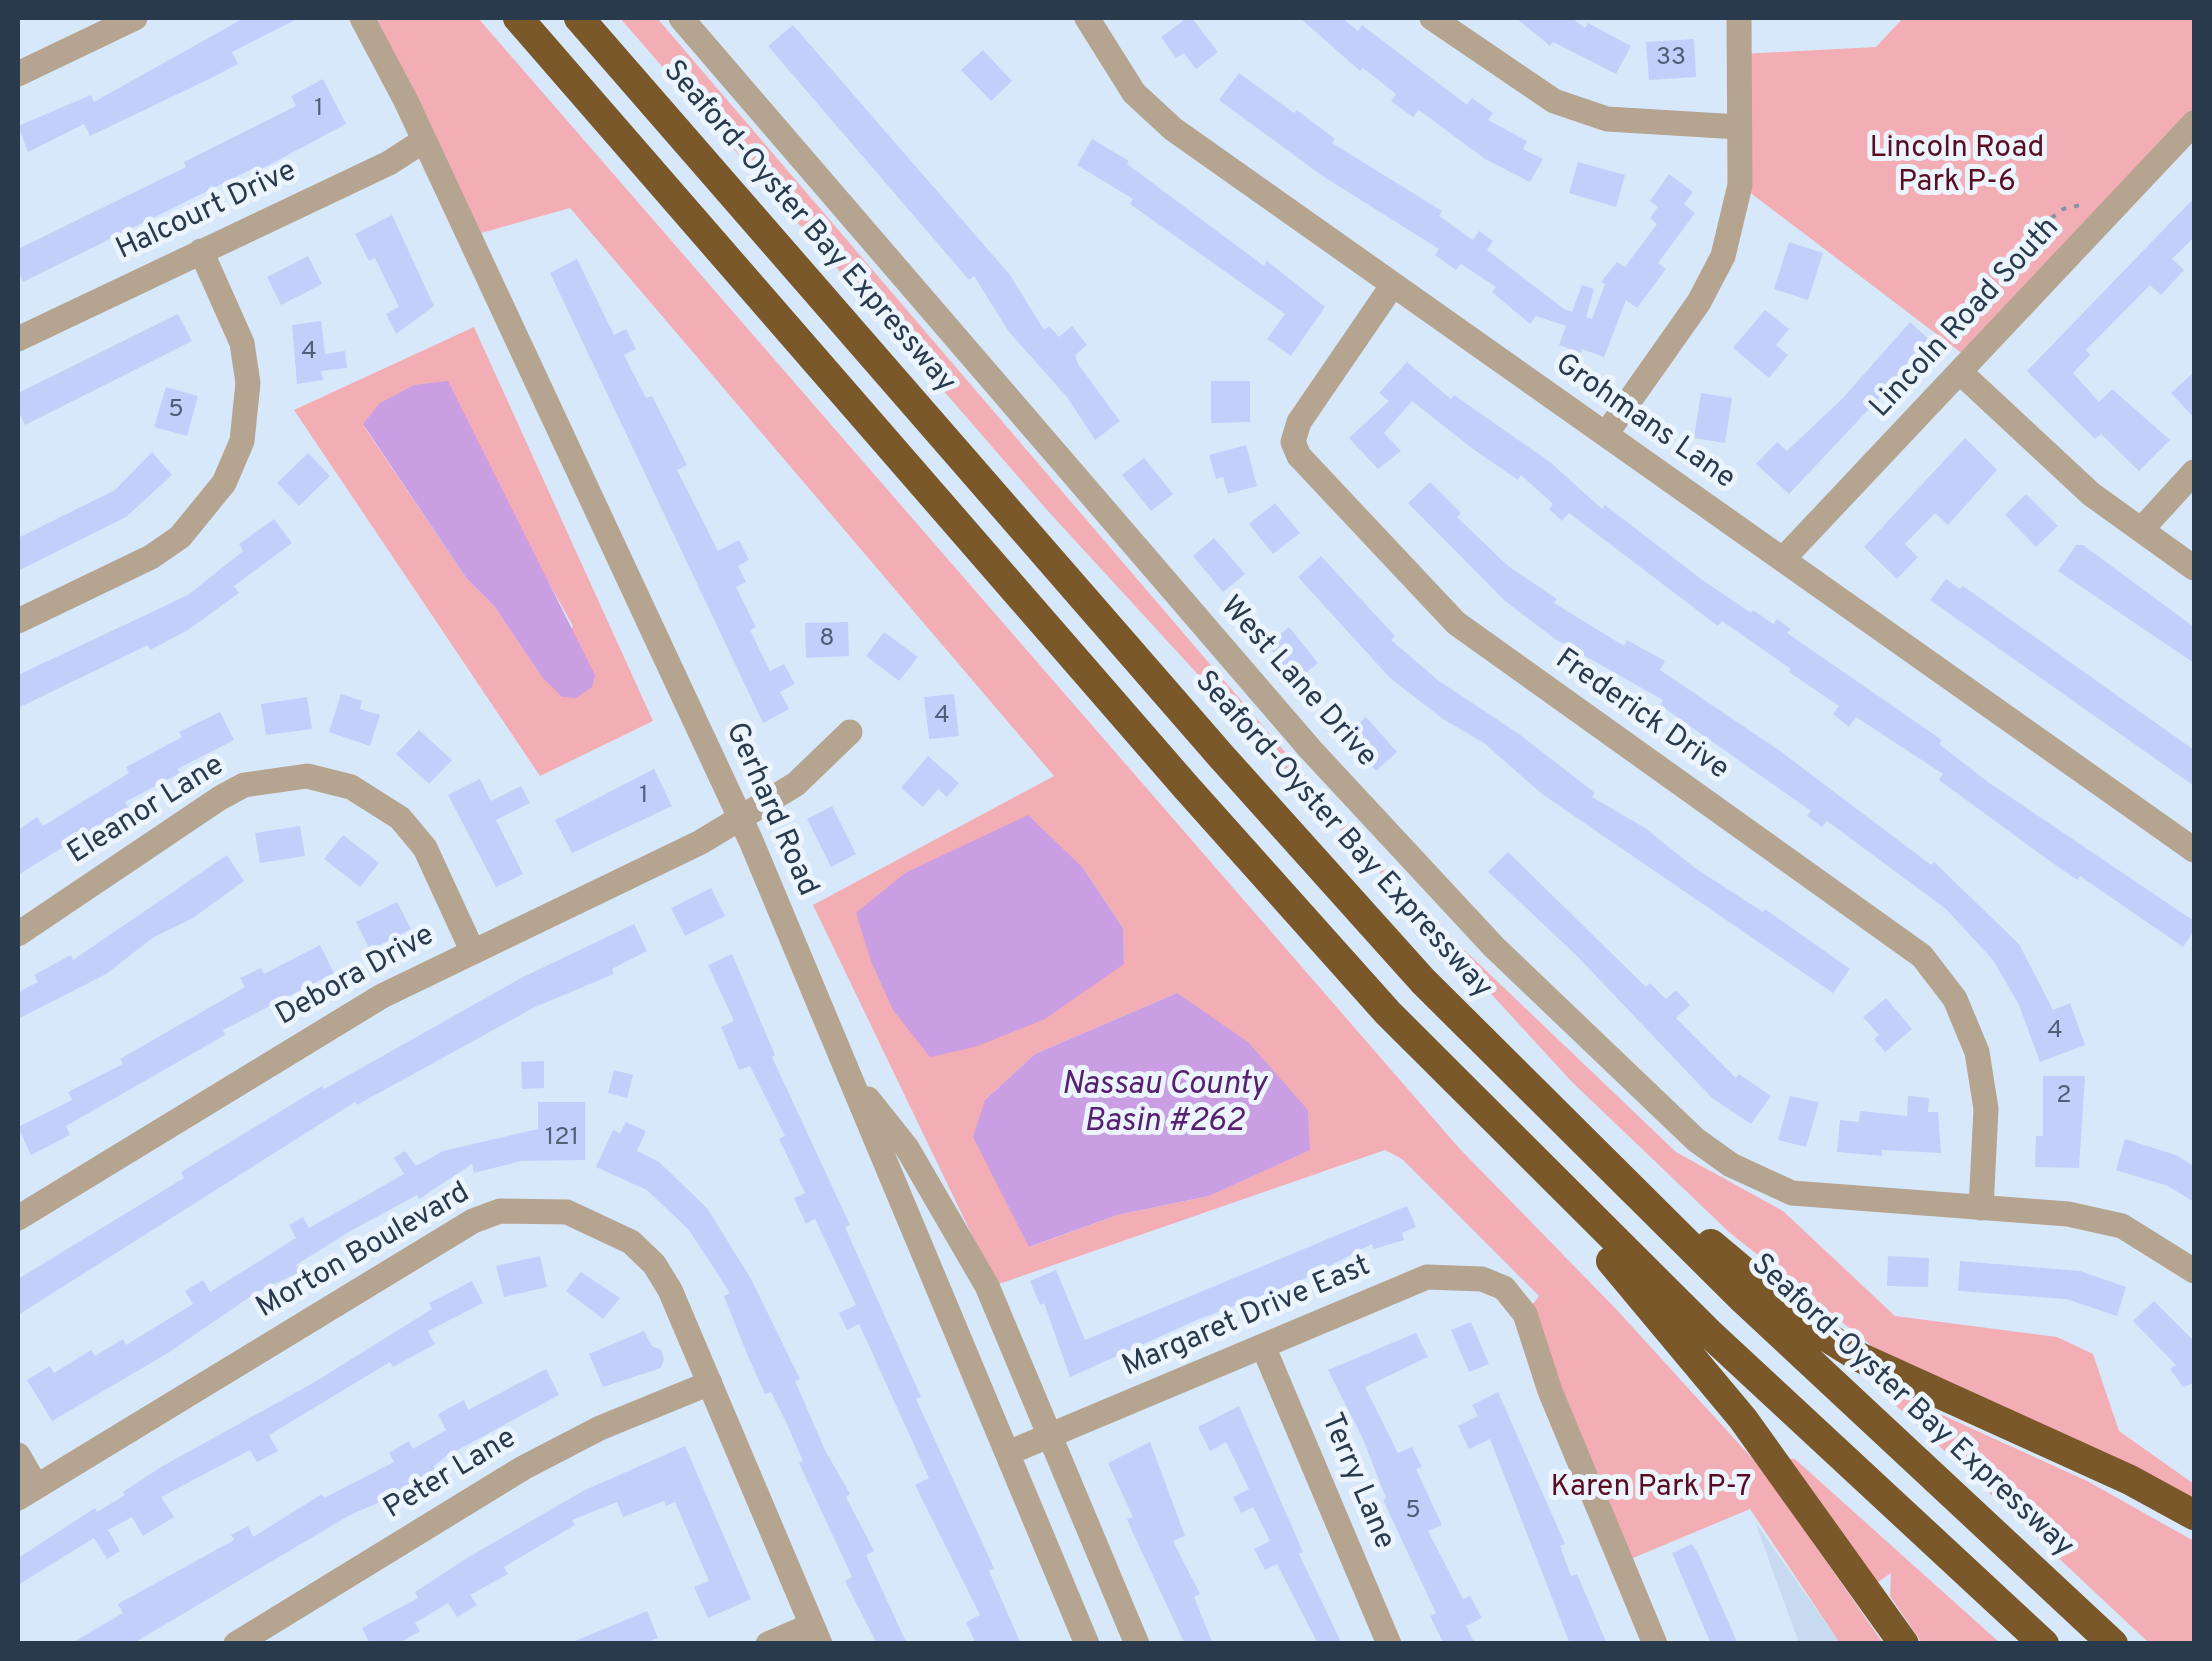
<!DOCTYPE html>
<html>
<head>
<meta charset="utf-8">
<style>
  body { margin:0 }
  #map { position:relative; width:2212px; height:1661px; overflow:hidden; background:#d8e8fb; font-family:Overpass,sans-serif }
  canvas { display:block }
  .frame { position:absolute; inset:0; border:20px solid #2a3a4d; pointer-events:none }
</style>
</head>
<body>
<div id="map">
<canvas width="2212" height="1661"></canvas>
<div class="frame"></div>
</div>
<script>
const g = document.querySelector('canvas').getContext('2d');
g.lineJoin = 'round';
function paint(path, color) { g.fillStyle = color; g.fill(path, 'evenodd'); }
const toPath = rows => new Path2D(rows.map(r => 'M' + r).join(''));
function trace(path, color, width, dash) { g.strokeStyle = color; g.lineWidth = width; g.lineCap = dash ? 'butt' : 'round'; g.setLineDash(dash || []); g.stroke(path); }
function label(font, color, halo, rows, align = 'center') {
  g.font = font + ' Overpass,sans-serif'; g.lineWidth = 10; g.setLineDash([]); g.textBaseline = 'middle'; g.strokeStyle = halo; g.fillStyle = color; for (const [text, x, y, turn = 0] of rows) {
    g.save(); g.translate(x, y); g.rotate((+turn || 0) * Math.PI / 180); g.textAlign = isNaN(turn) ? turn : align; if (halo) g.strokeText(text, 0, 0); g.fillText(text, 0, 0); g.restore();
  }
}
paint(toPath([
  [1755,1522,1840,1643,1799,1643]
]), '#c8daf0');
paint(toPath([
  [372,18,478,18,1459,1148,1616,1309,1761,1468,1883,1643,1840,1643,1750,1509,1621,1563,1525,1314,1539,1296,1402,1159,1385,1150,996,1285,813,905,1054,776,570,208,474,235],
  [1083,868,1123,928,1124,964],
  [1177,993,1308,1110,1309,1150,1209,1196,1117,1215,1030,1247,985,1100,1035,1054],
  [620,18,657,18,1411,899,1676,1152,1783,1211,1895,1316,2057,1337,2093,1354,2119,1431,2194,1484,2194,1505,1873,1347,1729,1232,1572,1082,1047,510],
  [1903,18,2194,18,2194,123,1972,361,1740,185,1741,54,1876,47],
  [474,327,653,721,540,776,294,410],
  [363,425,541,569,573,626,542,677,494,606,467,579],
  [1872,1383,2087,1481,2194,1541,2194,1643,2149,1643],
  [1789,1459,1795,1459,2000,1643,1922,1643,1890,1596,1891,1573,1875,1584]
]), '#f3aeb5');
paint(toPath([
  [448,381,595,675,592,687,576,698,562,697,542,677,494,606,467,579,363,424,380,403,414,385],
  [1028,815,1083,868,1123,928,1124,964,1045,1019,975,1047,930,1057,893,1010,871,961,856,913,905,873],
  [1177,993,1248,1042,1308,1110,1310,1150,1209,1196,1117,1215,1029,1247,973,1137,985,1100,1035,1054]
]), '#c99ee2');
paint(toPath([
  [244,18,299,18,232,52,238,64,207,80,90,136,84,124,28,152,18,126,91,95,94,102],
  [1187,18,1192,18,1218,52,1196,69,1184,53,1176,58,1161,37],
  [1300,18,1342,18,1358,31,1362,25,1467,105,1472,98,1493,113,1488,120,1527,141,1523,149,1543,159,1530,182,1485,159,1419,110,1413,117,1391,101,1396,94,1363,68,1360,71],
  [1516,18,1572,18,1585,28,1588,23,1631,46,1616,74,1553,42,1550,46],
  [793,25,1010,275,1044,330,1049,326,1059,337,1072,326,1087,345,1075,355,1078,364,1120,421,1095,440,1067,397,1009,332,974,276,969,280,768,46],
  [1694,39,1696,77,1649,80,1646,42],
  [983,50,1012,81,991,101,961,70],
  [1239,73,1294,113,1297,110,1335,139,1332,143,1442,211,1439,216,1473,240,1479,231,1493,241,1487,250,1564,309,1572,312,1582,285,1594,289,1586,317,1592,319,1605,284,1601,282,1617,262,1625,267,1657,224,1650,218,1658,207,1650,201,1669,174,1693,192,1684,204,1695,213,1658,263,1666,269,1637,308,1626,300,1604,357,1582,349,1581,353,1559,345,1566,326,1536,316,1530,324,1492,292,1496,287,1461,264,1456,270,1435,255,1439,249,1321,175,1219,100],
  [323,79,346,124,256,172,254,168,23,282,18,271,18,249,186,167,184,162,296,106,291,96],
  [1092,139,1129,161,1127,164,1182,205,1264,266,1267,261,1325,307,1291,356,1267,339,1285,314,1130,204,1133,199,1077,165],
  [1578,162,1625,175,1616,207,1569,193],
  [2194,198,2194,237,2172,259,2184,270,2161,295,2150,285,2086,350,2090,355,2073,373,2099,402,2112,389,2170,440,2139,471,2101,434,2095,439,2027,371],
  [392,215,434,306,396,334,386,314,399,307,375,258,369,261,355,234],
  [1789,242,1823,253,1808,300,1774,289],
  [308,256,322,284,281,305,267,277],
  [577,259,614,335,626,329,636,349,624,355,646,398,652,396,687,465,677,470,718,551,739,540,749,560,738,566,746,582,736,587,756,627,750,630,770,671,784,664,795,684,780,692,789,709,763,723,550,273],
  [1765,310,1789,329,1776,345,1788,355,1769,378,1733,348],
  [178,314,192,341,25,425,18,410,18,393],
  [321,321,325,354,345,351,347,368,321,371,323,380,297,384,292,325],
  [1910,322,1932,342,1789,494,1756,464,1777,442,1787,451,1843,398],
  [1407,362,1451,399,1454,395,1550,462,1602,509,1605,505,1701,579,1751,613,1753,610,1773,624,1777,619,1791,629,1787,633,1942,740,1939,744,1988,782,2194,921,2194,931,2183,947,2080,876,2077,880,2040,854,1939,780,1943,774,1856,717,1849,727,1833,714,1839,706,1789,672,1791,669,1722,621,1718,626,1569,513,1562,521,1549,509,1553,504,1521,475,1518,480,1473,449,1412,401,1384,433,1401,451,1378,469,1349,438,1389,401,1379,393],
  [2194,372,2194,418,2171,393],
  [1211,381,1250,381,1250,422,1211,423],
  [166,387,198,396,187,436,154,427],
  [1701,393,1732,398,1725,443,1694,438],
  [1965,438,1997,470,1948,525,1935,513,1905,544,1918,557,1897,579,1864,547],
  [1246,445,1257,486,1228,494,1223,477,1216,479,1209,455],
  [152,452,172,475,126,517,18,571,18,538,115,490],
  [308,453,330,476,299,506,277,483],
  [1144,458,1173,494,1151,511,1122,475],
  [1430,482,1461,513,1457,517,1508,566,1557,599,1554,603,1624,646,1627,640,1665,661,1660,670,1780,751,1931,865,1934,862,2019,944,2053,1010,2070,1003,2085,1045,2040,1062,2019,1005,1993,960,1946,909,1827,821,1822,827,1807,816,1811,811,1660,705,1663,700,1555,639,1505,601,1408,503],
  [2026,494,2058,526,2036,547,2005,515],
  [1275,503,1300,533,1273,554,1249,524],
  [274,519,292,543,234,586,239,593,188,630,150,650,148,645,18,708,18,675,188,595,243,551,239,544],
  [1214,538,1245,574,1223,592,1193,556],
  [2076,545,2083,545,2194,627,2194,663,2058,571],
  [1321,556,1395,636,1391,640,1439,681,1519,734,1595,793,1592,797,1645,828,1695,868,1763,912,1765,909,1850,969,1833,993,1542,794,1484,743,1443,719,1390,678,1298,577],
  [1946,579,1960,589,1963,586,2194,750,2194,786,1930,600],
  [848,622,849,656,806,658,805,623],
  [1289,627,1318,663,1296,681,1267,645],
  [884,632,918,657,899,681,866,656],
  [341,694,362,701,360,709,380,715,370,746,329,732],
  [954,694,959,736,929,739,924,697],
  [307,697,312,729,266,735,261,704],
  [220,712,234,740,177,769,180,773,125,802,128,807,18,875,18,830,37,817,43,826,129,773,126,767,182,737,179,732],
  [1366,717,1397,752,1376,771,1345,736],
  [419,730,452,760,429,784,396,754],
  [928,756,959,783,947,797,938,789,923,807,901,788],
  [654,769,672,806,572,853,555,820],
  [480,779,491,801,521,786,530,803,496,820,523,874,496,887,448,795],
  [832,806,856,854,831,867,807,819],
  [300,826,305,856,260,863,255,833],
  [343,835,379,863,360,887,324,859],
  [1508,852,1646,987,1650,983,1666,999,1676,990,1690,1005,1676,1018,1736,1078,1739,1074,1771,1096,1751,1124,1712,1098,1577,956,1488,872],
  [227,855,244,881,193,918,154,937,106,974,18,1019,18,992,38,982,34,975,71,955,73,960],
  [711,888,725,916,685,936,671,908],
  [397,902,411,929,370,950,356,922],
  [634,924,647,951,612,969,614,974,535,1007,357,1105,355,1102,18,1315,18,1279,184,1178,181,1172,322,1086,324,1089,521,978],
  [320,945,334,973,223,1030,225,1035,66,1126,70,1135,31,1155,18,1127,72,1100,68,1092,123,1064,120,1059,245,987,240,978,261,968,264,974],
  [732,954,775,1055,772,1057,850,1225,845,1227,921,1397,916,1399,994,1568,989,1571,1021,1644,976,1644,966,1622,980,1615,915,1485,929,1478,859,1324,847,1330,839,1313,856,1305,815,1219,806,1224,794,1198,805,1193,779,1139,785,1136,750,1066,739,1070,721,1027,734,1021,708,965],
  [1886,998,1912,1029,1885,1052,1874,1039,1879,1035,1863,1017],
  [544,1061,544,1088,522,1089,521,1062],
  [614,1070,633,1075,627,1098,608,1093],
  [2043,1076,2085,1076,2079,1168,2035,1167,2036,1136,2043,1136],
  [1790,1096,1819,1102,1806,1147,1778,1140],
  [1908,1096,1929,1098,1928,1112,1938,1112,1941,1153,1882,1150,1882,1156,1837,1152,1840,1120,1859,1122,1860,1111,1907,1116],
  [538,1102,585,1102,585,1160,521,1161,474,1173,472,1164,419,1199,417,1195,347,1233,296,1265,300,1272,257,1292,168,1353,52,1421,27,1380,50,1366,54,1373,91,1350,95,1356,123,1339,126,1345,193,1304,185,1291,203,1280,210,1292,296,1238,289,1225,303,1217,309,1228,404,1174,394,1158,405,1151,416,1166,443,1151,538,1129],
  [626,1122,646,1131,637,1151,659,1162,707,1208,751,1279,800,1379,795,1381,825,1450,850,1494,846,1497,874,1551,866,1555,907,1644,877,1644,845,1581,852,1577,799,1463,803,1461,786,1422,771,1392,765,1394,747,1354,724,1296,730,1293,689,1230,647,1190,596,1167,613,1130,620,1133],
  [2125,1139,2176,1155,2194,1166,2194,1202,2168,1186,2116,1170],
  [1407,1206,1416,1227,1402,1233,1404,1240,1374,1249,1372,1244,1300,1281,1197,1320,1070,1377,1044,1303,1040,1305,1030,1281,1056,1270,1085,1340],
  [540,1256,547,1287,504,1297,496,1266],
  [1888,1256,1929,1258,1928,1287,1887,1286],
  [1960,1261,2080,1271,2126,1287,2117,1316,2066,1299,1958,1291],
  [581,1272,620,1298,603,1319,566,1291],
  [472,1281,483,1303,428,1331,435,1344,393,1367,390,1362,269,1435,278,1451,257,1462,250,1450,161,1497,174,1517,143,1536,132,1517,108,1530,120,1551,107,1559,94,1538,18,1585,18,1558,95,1508,97,1512,125,1495,123,1492,161,1467,313,1383,432,1309,429,1303],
  [2154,1301,2194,1341,2194,1383,2183,1387,2170,1369,2176,1365,2133,1321],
  [1471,1322,1489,1364,1469,1372,1451,1330],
  [644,1331,652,1346,661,1350,664,1359,661,1368,603,1387,589,1354],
  [1416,1333,1428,1357,1365,1387,1398,1453,1412,1447,1422,1467,1416,1469,1442,1525,1428,1531,1463,1599,1470,1596,1482,1618,1466,1626,1475,1644,1444,1644,1430,1616,1436,1613,1383,1500,1386,1498,1363,1439,1328,1370],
  [546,1369,559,1395,445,1457,434,1466,438,1473,410,1489,350,1515,132,1644,70,1644,123,1613,118,1604,234,1540,231,1535,248,1526,253,1537,322,1494,324,1498,394,1462,389,1453,409,1441,413,1449,446,1430,438,1414,464,1400,468,1410],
  [1498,1392,1565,1544,1560,1546,1571,1576,1577,1574,1607,1644,1570,1644,1490,1439,1469,1449,1458,1426,1478,1416,1472,1405],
  [1239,1406,1303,1552,1299,1554,1342,1644,1318,1644,1277,1564,1265,1570,1254,1549,1270,1541,1253,1507,1241,1513,1233,1497,1249,1489,1226,1442,1210,1451,1198,1427],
  [1150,1442,1185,1536,1173,1541,1200,1594,1194,1597,1213,1644,1185,1644,1133,1533,1127,1519,1133,1517,1108,1463],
  [685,1446,751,1599,708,1618,694,1587,709,1581,675,1502,666,1506,664,1501,623,1517,617,1502,572,1520,575,1525,504,1567,508,1574,470,1595,477,1605,457,1617,448,1603,415,1623,420,1631,398,1644,370,1644,362,1628,418,1598,415,1592,467,1558,583,1491],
  [1692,1544,1698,1553,1738,1644,1711,1644,1672,1553],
  [647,1611,658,1638,643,1644,568,1644]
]), '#c2cffb');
trace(toPath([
  [2031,234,2063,209,2085,204]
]), '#8494a7', 4, [5, 8]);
trace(toPath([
  [362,18,406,101,751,841,1087,1644],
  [681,18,1310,749,1494,947,1696,1140,1731,1165,1792,1193,2068,1214,2122,1226,2194,1271],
  [1087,18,1134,93,1173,129,2194,850],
  [1432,18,1554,101,1607,119,1739,127],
  [18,74,135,18],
  [1392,286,1299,422,1293,442,1299,456,1456,623,1922,956,1955,999,1977,1052,1986,1109,1981,1208],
  [18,339,389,163,423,141],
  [1961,373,2091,494,2194,568],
  [1606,434,1699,302,1723,256,1740,185,1739,18],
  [2141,530,2194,472],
  [1784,558,2194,123],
  [18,621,151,557,180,537,224,483,242,441,248,383,242,343,201,251],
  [18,934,220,798,244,785,307,776,351,787,400,818,425,848,472,950],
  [868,1099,907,1148,987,1286,1137,1644],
  [18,1218,382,996,701,842,796,784,850,732],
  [1263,1346,1389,1644],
  [1008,1453,1427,1277,1482,1279,1504,1288,1525,1314,1550,1391,1655,1644],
  [18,1455,36,1486],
  [18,1498,473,1221,500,1211,567,1212,631,1242,654,1264,670,1290,820,1644],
  [236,1644,523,1468,600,1428,710,1383],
  [768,1644,812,1625]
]), '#b5a490', 25);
trace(toPath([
  [518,18,1186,787,1388,1013,1710,1334,2044,1644],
  [579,18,1221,756,1423,981,1743,1299,2113,1644],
  [1711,1244,1809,1326,1859,1357,2130,1480,2194,1515],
  [1611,1261,1743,1419,1904,1644]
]), '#7b582a', 30);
label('25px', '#505f78', null, [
  ["33",1671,59],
  ["1",319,110],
  ["4",309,353],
  ["5",176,411],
  ["8",827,640],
  ["4",942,717],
  ["1",644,797],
  ["4",2055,1032],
  ["2",2064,1097],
  ["121",562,1139],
  ["5",1413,1512]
]);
label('30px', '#590d20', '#ecf4fe', [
  ["Lincoln Road",1957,150],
  ["Park P-6",1957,184],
  ["Karen Park P-7",1651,1489]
]);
label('30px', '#2a3a4d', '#ecf4fe', [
  ["Halcourt Drive",207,212,-25],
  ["Seaford-Oyster Bay Expressway",808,228,49],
  ["Lincoln Road South",1966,319,-47],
  ["Grohmans Lane",1644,423,35],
  ["West Lane Drive",1297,683,48],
  ["Frederick Drive",1641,716,35],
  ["Gerhard Road",770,810,66],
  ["Eleanor Lane",147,811,-32],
  ["Seaford-Oyster Bay Expressway",1342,836,48],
  ["Debora Drive",356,977,-29],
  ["Morton Boulevard",364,1252,-30],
  ["Margaret Drive East",1247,1318,-23],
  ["Seaford-Oyster Bay Expressway",1911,1407,43],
  ["Peter Lane",451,1475,-31],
  ["Terry Lane",1356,1482,67]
]);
label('italic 32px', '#562170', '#ecf4fe', [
  ["Nassau County",1164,1087],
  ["Basin #262",1164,1124]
]);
</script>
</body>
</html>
